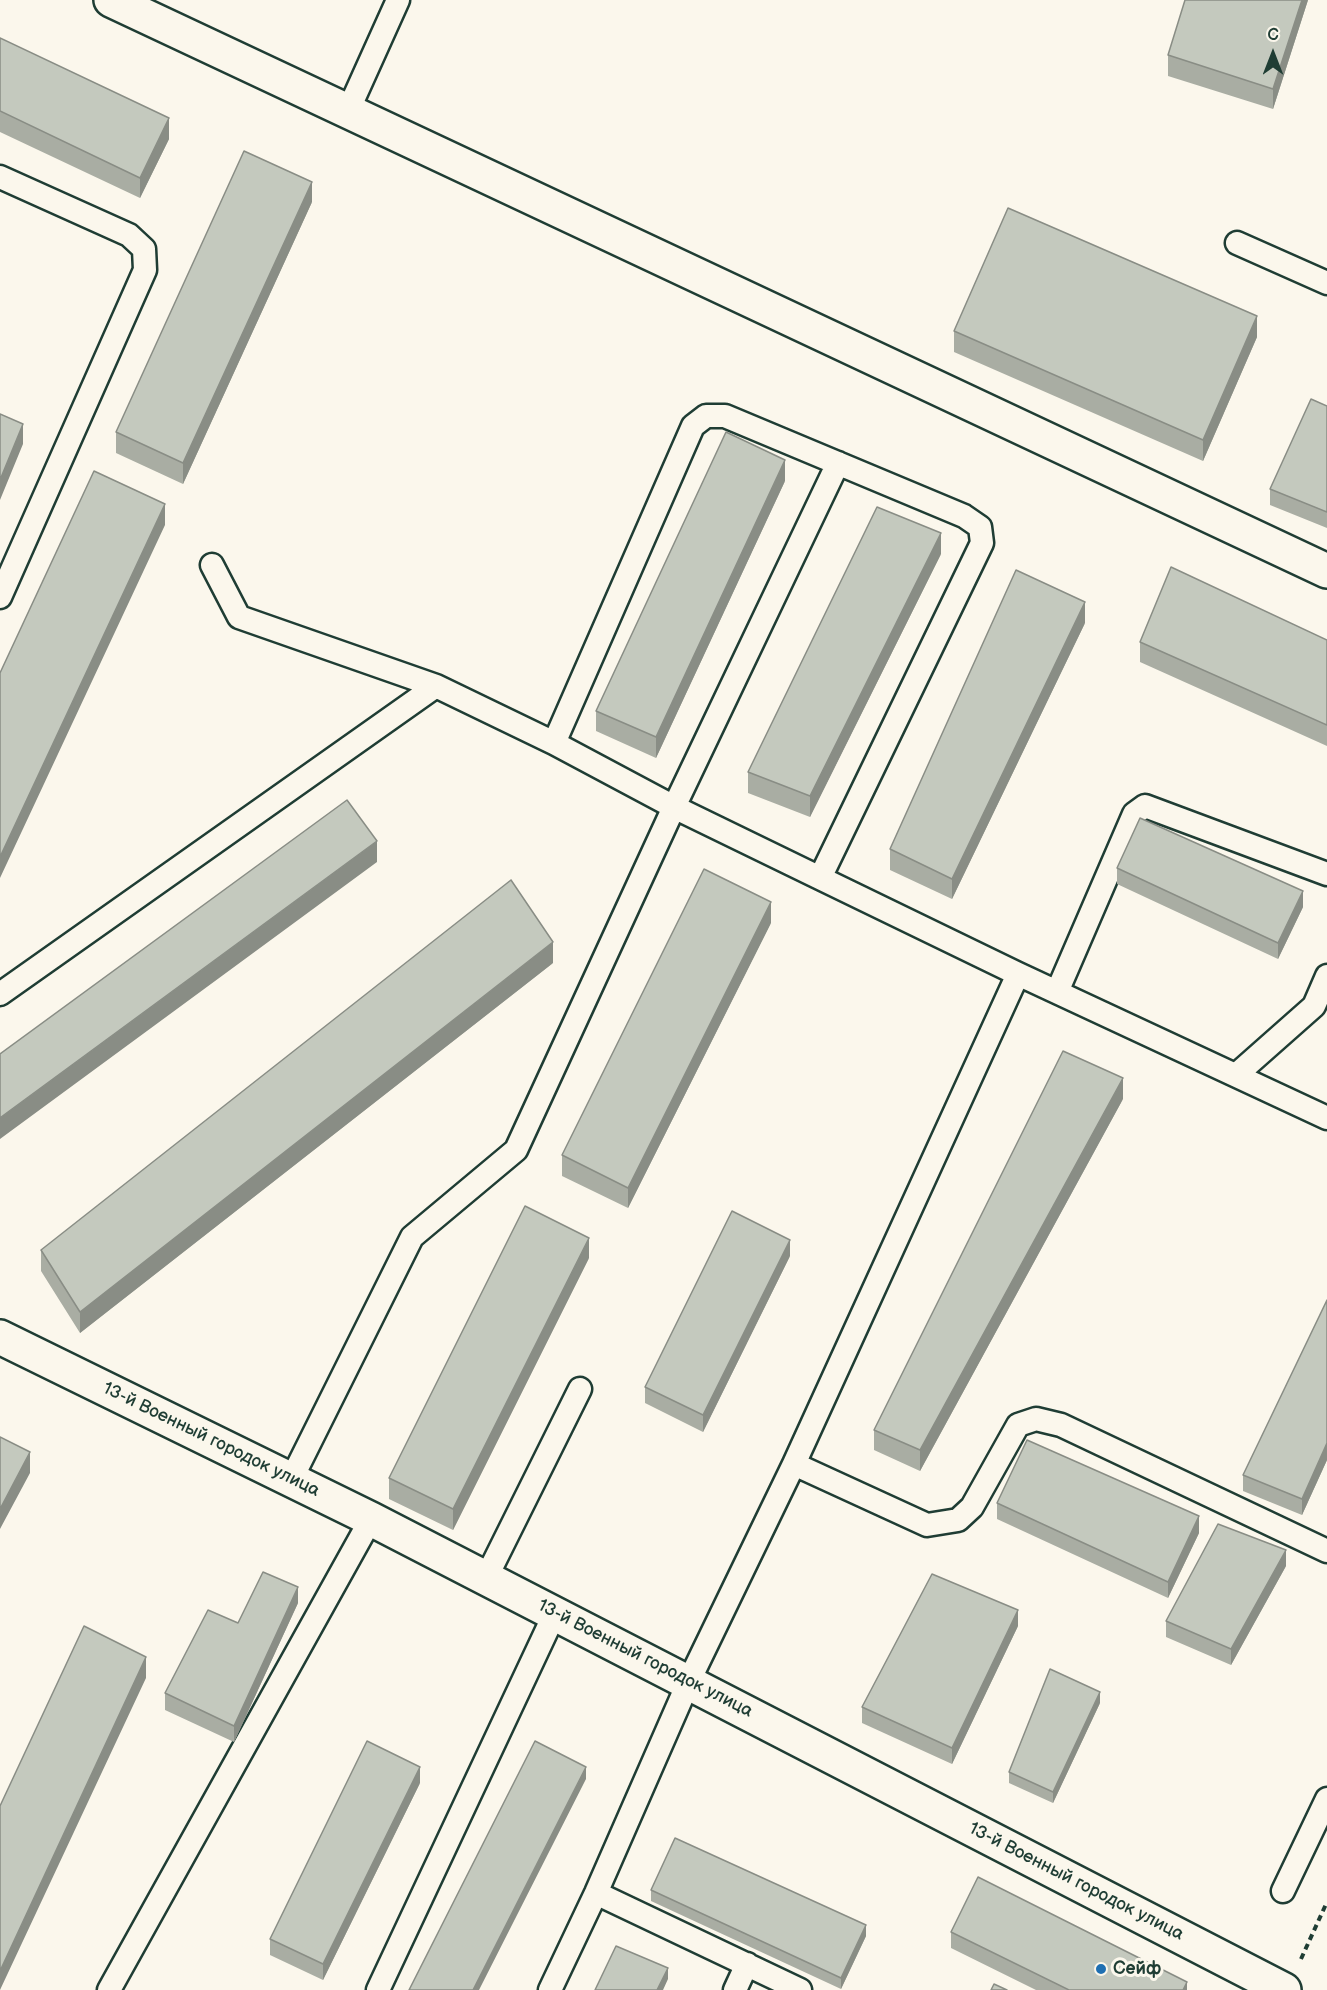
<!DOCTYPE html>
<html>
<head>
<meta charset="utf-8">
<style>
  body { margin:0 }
  #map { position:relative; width:1327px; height:1990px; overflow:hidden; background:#fbf7ec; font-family:"Balsamiq Sans",sans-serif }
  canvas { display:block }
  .north { position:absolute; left:1243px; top:24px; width:60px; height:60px; -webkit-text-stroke:4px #fbf7ec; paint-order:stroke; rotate:0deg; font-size:16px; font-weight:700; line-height:24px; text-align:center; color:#1f3d34 }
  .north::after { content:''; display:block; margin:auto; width:21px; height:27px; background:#1f3d34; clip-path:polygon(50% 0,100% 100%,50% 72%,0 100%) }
</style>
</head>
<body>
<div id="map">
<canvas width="1327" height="1990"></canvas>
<div class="north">С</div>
</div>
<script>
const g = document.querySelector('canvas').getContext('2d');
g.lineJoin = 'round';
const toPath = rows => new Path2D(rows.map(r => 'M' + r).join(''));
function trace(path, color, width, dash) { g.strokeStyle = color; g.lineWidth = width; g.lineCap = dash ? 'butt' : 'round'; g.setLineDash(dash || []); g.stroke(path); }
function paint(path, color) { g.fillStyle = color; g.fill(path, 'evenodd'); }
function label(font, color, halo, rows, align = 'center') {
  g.font = font + ' "Balsamiq Sans",sans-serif'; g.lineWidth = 6; g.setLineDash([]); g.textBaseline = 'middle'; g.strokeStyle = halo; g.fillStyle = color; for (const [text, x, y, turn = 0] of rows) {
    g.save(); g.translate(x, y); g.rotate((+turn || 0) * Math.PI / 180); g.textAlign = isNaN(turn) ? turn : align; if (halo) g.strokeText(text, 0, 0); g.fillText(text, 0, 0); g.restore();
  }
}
const service = toPath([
  [348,111,398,0],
  [0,177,129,235,144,249,145,270,0,597],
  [1237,243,1327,283],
  [212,565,239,617,436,686,554,743,674,807,820,878,1018,974,1327,1118],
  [554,743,693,426,706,416,725,416,964,516,980,527,982,543,820,878],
  [1057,992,1134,814,1145,806,1327,874],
  [0,994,436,686],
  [1236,1075,1314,1006,1327,976],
  [794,1464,927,1525,958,1520,972,1507,1018,1425,1036,1419,1061,1425,1327,1551],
  [291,1480,412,1237,516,1150,674,807,838,463],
  [486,1578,580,1389],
  [1283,1891,1327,1799],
  [596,1893,800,1990],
  [109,1990,371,1519],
  [378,1990,555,1613],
  [550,1990,596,1893,689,1681,794,1464,1018,974],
  [735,1990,747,1964]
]);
const minor = toPath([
  [111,0,1327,571],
  [0,1337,371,1519,1284,1990]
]);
trace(service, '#1f3d34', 27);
trace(minor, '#1f3d34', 38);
trace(toPath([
  [1301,1959,1327,1902]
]), '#1f3d34', 4, [6, 4.5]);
trace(service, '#fbf7ec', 22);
trace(minor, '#fbf7ec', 33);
paint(toPath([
  [1308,0,1273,109,1168,76,1168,55],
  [0,38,169,139,140,198,0,132],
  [312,202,183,484,116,453,116,432],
  [954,331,1257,337,1203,461,954,352],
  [1327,406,1327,528,1270,505,1270,489],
  [785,481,656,758,596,731,596,711],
  [941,554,810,817,748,793,748,772],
  [1085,623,952,899,890,870,890,849],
  [1327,640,1327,746,1140,662,1140,642],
  [1117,868,1303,907,1278,959,1117,884],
  [771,923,628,1208,562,1176,562,1155],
  [553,963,80,1333,41,1271,41,1250],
  [1123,1099,920,1471,874,1450,874,1430],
  [790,1256,703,1432,645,1403,645,1387],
  [589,1258,453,1530,389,1499,389,1478],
  [1327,1300,1327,1460,1302,1515,1243,1491,1243,1475],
  [997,1503,1199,1533,1168,1598,997,1519],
  [1286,1566,1231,1665,1166,1637,1166,1621],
  [298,1603,234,1742,165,1710,165,1693,238,1623],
  [1018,1626,952,1764,862,1723,862,1707],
  [1100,1703,1053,1803,1009,1783,1009,1772],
  [420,1783,323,1980,270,1955,270,1939],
  [651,1890,866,1936,841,1989,651,1901],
  [951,1932,1187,1990,1036,1990,951,1948]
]), '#a9ada3');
paint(toPath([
  [1302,0,1308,0,1273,109,1273,89],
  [169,118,169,139,140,198,140,178],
  [312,182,312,202,183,484,183,463],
  [1257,316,1257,337,1203,461,1203,440],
  [23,424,23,444,0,500,0,480],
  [785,460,785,481,656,758,656,737],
  [165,504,165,525,0,878,0,857],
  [941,533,941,554,810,817,810,796],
  [1085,602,1085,623,952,899,952,879],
  [377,841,377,862,0,1139,0,1118],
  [1303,891,1303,907,1278,959,1278,943],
  [771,902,771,923,628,1208,628,1188],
  [553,942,553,963,80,1333,80,1312],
  [1123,1078,1123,1099,920,1471,920,1450],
  [589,1238,589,1258,453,1530,453,1509],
  [790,1240,790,1256,703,1432,703,1415],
  [1327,1443,1327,1460,1302,1515,1302,1499],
  [30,1452,30,1473,0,1529,0,1509],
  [1199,1516,1199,1533,1168,1598,1168,1582],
  [1286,1550,1286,1566,1231,1665,1231,1649],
  [298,1587,298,1603,234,1742,234,1726],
  [1018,1610,1018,1626,952,1764,952,1748],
  [146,1657,146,1678,0,1990,0,1971],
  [1100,1692,1100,1703,1053,1803,1053,1792],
  [420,1767,420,1783,323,1980,323,1964],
  [586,1767,586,1779,479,1990,473,1990],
  [866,1925,866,1936,841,1989,841,1978],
  [668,1968,668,1979,663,1990,657,1990],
  [1187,1982,1187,1990,1183,1990]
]), '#898d85');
const building = toPath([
  [1185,0,1302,0,1273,89,1168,55,1185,0],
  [0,38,169,118,140,178,0,111,0,38],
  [244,151,312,182,183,463,116,432,244,151],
  [1008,208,1257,316,1203,440,954,331,1008,208],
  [1311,399,1327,406,1327,512,1270,489,1311,399],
  [0,414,23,424,0,480,0,414],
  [726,432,785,460,656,737,596,711,726,432],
  [94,471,165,504,0,857,0,673,94,471],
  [877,507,941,533,810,796,748,772,877,507],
  [1171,567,1327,640,1327,725,1140,642,1171,567],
  [1016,570,1085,602,952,879,890,849,1016,570],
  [347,800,377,841,0,1118,0,1054,347,800],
  [1140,818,1303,891,1278,943,1117,868,1140,818],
  [704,869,771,902,628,1188,562,1155,704,869],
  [511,880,553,942,80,1312,41,1250,511,880],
  [1063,1051,1123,1078,920,1450,874,1430,1063,1051],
  [525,1206,589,1238,453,1509,389,1478,525,1206],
  [732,1211,790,1240,703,1415,645,1387,732,1211],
  [1327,1300,1327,1443,1302,1499,1243,1475,1327,1300],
  [0,1437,30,1452,0,1509,0,1437],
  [1027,1440,1199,1516,1168,1582,997,1503,1027,1440],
  [1218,1524,1286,1550,1231,1649,1166,1621,1218,1524],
  [263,1572,298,1587,234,1726,165,1693,208,1610,238,1623,263,1572],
  [932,1574,1018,1610,952,1748,862,1707,932,1574],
  [84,1626,146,1657,0,1971,0,1806,84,1626],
  [1050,1669,1100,1692,1053,1792,1009,1772,1050,1669],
  [367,1741,420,1767,323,1964,270,1939,367,1741],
  [535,1741,586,1767,473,1990,409,1990,535,1741],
  [675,1838,866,1925,841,1978,651,1890,675,1838],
  [978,1877,1187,1982,1183,1990,1069,1990,951,1932,978,1877],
  [616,1946,668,1968,657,1990,595,1990,616,1946],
  [994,1984,1007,1990,991,1990,994,1984]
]);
paint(building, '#c4c9be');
trace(building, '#898d85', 1.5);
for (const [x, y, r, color] of [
  [1101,1969,6,"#1f6fb2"]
]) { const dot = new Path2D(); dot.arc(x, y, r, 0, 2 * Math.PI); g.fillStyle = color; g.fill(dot); trace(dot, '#fbf7ec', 2); }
label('18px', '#1f3d34', '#fbf7ec', [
  ["13-й Военный городок улица",211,1440,26],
  ["13-й Военный городок улица",645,1659,27],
  ["13-й Военный городок улица",1076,1882,27]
]);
label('bold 18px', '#1f3d34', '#fbf7ec', [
  ["Сейф",1113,1969]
], 'left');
</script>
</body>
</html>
